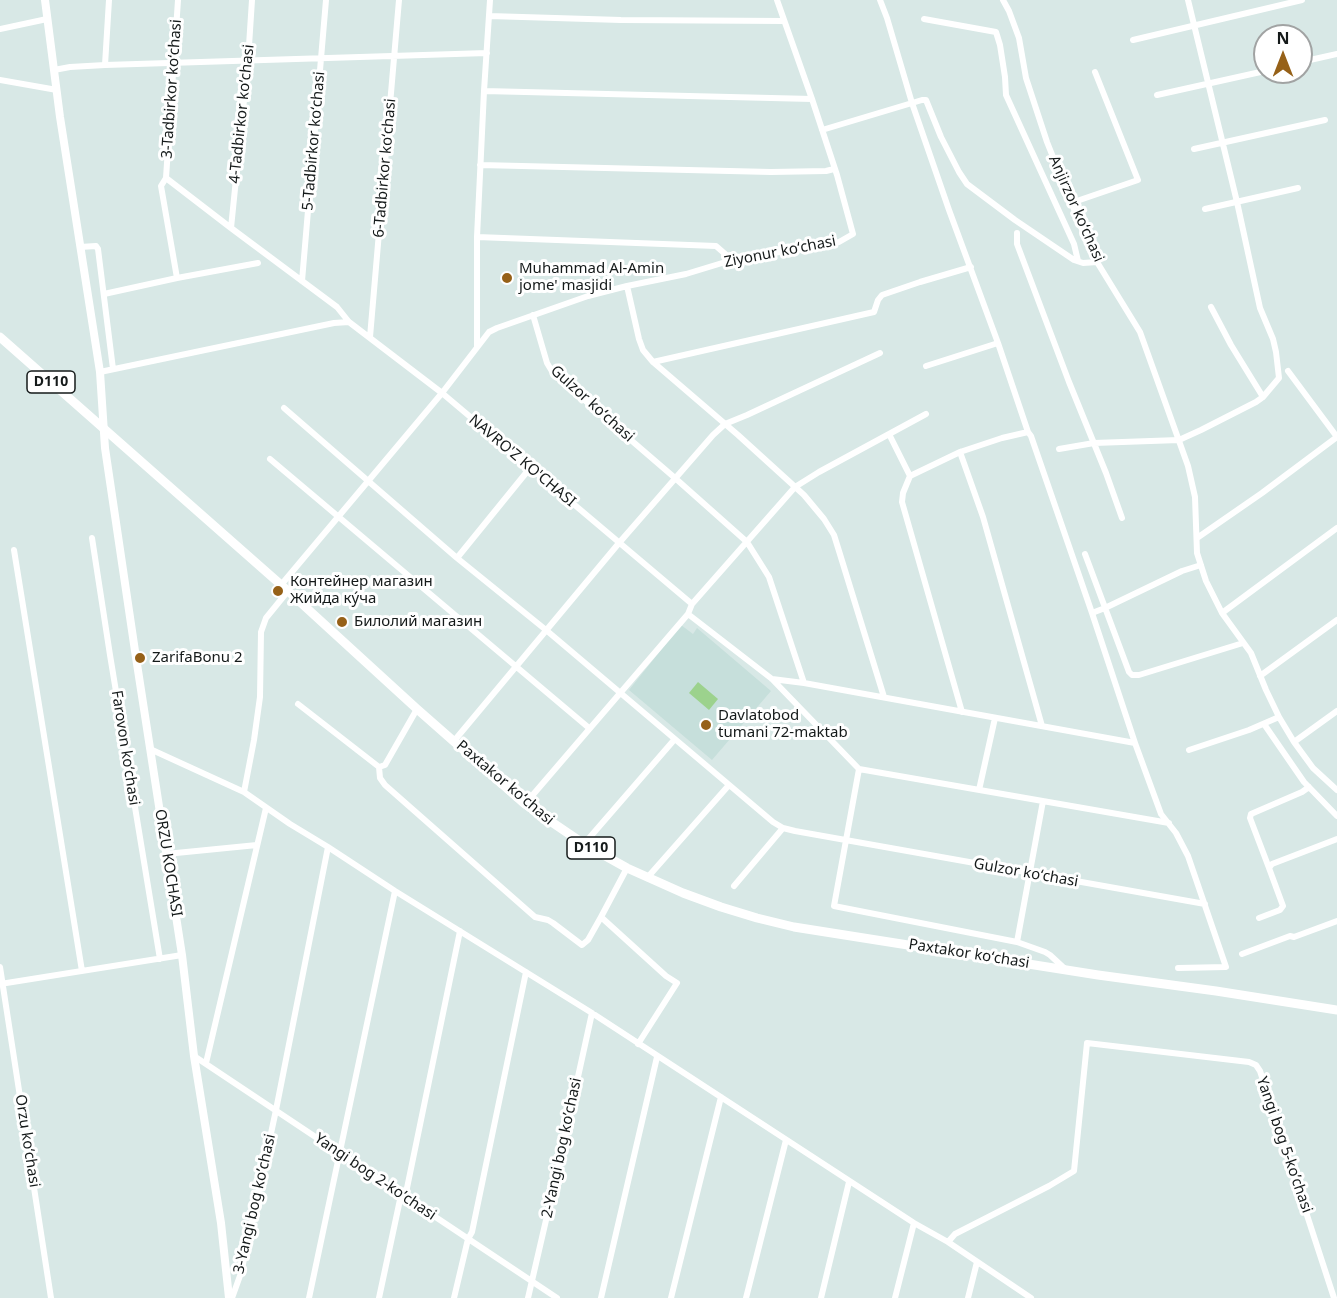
<!DOCTYPE html>
<html>
<head>
<meta charset="utf-8">
<style>
  body { margin:0 }
  #map { position:relative; width:1337px; height:1298px; overflow:hidden; background:#d8e8e6; font-family:"Noto Sans",sans-serif }
  canvas { display:block }
  .north { position:absolute; left:1253px; top:24px; width:60px; height:60px; box-sizing:border-box; background:#fff; border:2px solid #a1a3a3; border-radius:50%; rotate:0deg; font-size:16px; font-weight:700; line-height:24px; text-align:center; color:#151a1a }
  .north::after { content:''; display:block; margin:auto; width:21px; height:27px; background:#966118; clip-path:polygon(50% 0,100% 100%,50% 72%,0 100%) }
</style>
</head>
<body>
<div id="map">
<canvas width="1337" height="1298"></canvas>
<div class="north">N</div>
</div>
<script>
const g = document.querySelector('canvas').getContext('2d');
g.lineJoin = 'round';
function paint(path, color) { g.fillStyle = color; g.fill(path, 'evenodd'); }
const toPath = rows => new Path2D(rows.map(r => 'M' + r).join(''));
function trace(path, color, width, dash) { g.strokeStyle = color; g.lineWidth = width; g.lineCap = dash ? 'butt' : 'round'; g.setLineDash(dash || []); g.stroke(path); }
function label(font, color, halo, rows, align = 'center') {
  g.font = font + ' "Noto Sans",sans-serif'; g.lineWidth = 6; g.setLineDash([]); g.textBaseline = 'middle'; g.strokeStyle = halo; g.fillStyle = color; for (const [text, x, y, turn = 0] of rows) {
    g.save(); g.translate(x, y); g.rotate((+turn || 0) * Math.PI / 180); g.textAlign = isNaN(turn) ? turn : align; if (halo) g.strokeText(text, 0, 0); g.fillText(text, 0, 0); g.restore();
  }
}
paint(toPath([
  [681,625,693,634,697,628,771,691,712,760,629,690]
]), '#c6dfdb');
paint(toPath([
  [698,682,718,699,709,710,689,693]
]), '#9cd28d');
trace(toPath([
  [880,0,887,18,912,103,949,210,998,343,1028,432,1002,438,960,452],
  [1003,0,1009,11,1019,38,1026,78,1047,142,1081,227,1097,262,1140,332,1188,466,1195,497,1197,553,1206,581,1222,613,1251,653,1266,690,1279,717,1294,742,1313,768,1337,790],
  [1188,0,1237,202,1260,308,1273,339,1276,352,1279,378,1263,397],
  [489,16,621,20,784,21],
  [924,19,996,32,1000,45,1005,77,1006,95,1074,244,1078,261],
  [0,29,47,19],
  [1133,40,1302,0],
  [1301,62,1337,54],
  [105,65,109,0],
  [54,70,70,67,105,65,487,53],
  [0,80,57,90],
  [484,91,812,99],
  [1157,95,1265,71],
  [822,130,922,100,926,100,941,137,959,172,967,184,1015,220,1074,260,1083,263,1097,262],
  [1194,149,1325,120],
  [480,165,771,172,826,171,834,169],
  [166,178,231,228,337,307,349,322,442,393,692,604],
  [1071,203,1138,180,1095,72],
  [1205,209,1298,188],
  [231,228,248,61,252,0],
  [1017,233,1017,244,1069,382,1106,473,1122,518],
  [477,237,716,246,732,260],
  [80,247,96,246,98,249,113,369],
  [177,278,161,186,166,178,178,0],
  [302,281,326,0],
  [627,286,639,339,643,350,653,362,738,435,804,495,824,519,834,535,839,551,884,697],
  [104,294,177,278,258,263],
  [533,315,547,363,553,373,675,478,747,542,769,577,804,683],
  [370,337,399,0],
  [477,347,477,237,484,91,490,0],
  [653,362,874,312,878,300,882,295,920,282,971,267],
  [926,366,998,343],
  [100,372,334,323,349,322],
  [284,408,457,558,546,630,773,822,783,828,795,831,1205,904],
  [1028,432,1031,436,1092,613,1135,743],
  [889,434,910,476,903,493,902,502,962,712],
  [1059,449,1094,443,1179,440,1201,430,1256,402,1263,397,1231,345,1211,307],
  [270,459,589,728],
  [910,476,960,452,983,517,1042,726],
  [92,538,110,655,160,959],
  [1197,538,1262,493,1337,437,1288,371],
  [14,550,82,971],
  [1085,554,1129,672,1132,675,1139,675,1243,643],
  [457,558,530,468],
  [281,585,442,393,489,332,497,328,588,296,627,286,686,274,732,260,839,242,853,234,837,175,812,99,777,0],
  [1092,613,1105,608,1182,571,1201,565],
  [1222,613,1337,528],
  [688,614,772,679,859,769],
  [1260,676,1337,620],
  [772,679,804,683,1135,743,1161,814,1176,833,1188,856,1226,967,1178,968],
  [298,704,379,767,385,765,417,709],
  [1264,724,1304,782,1337,816],
  [454,741,619,543,713,435,725,424,747,415,880,353],
  [1294,742,1337,711],
  [150,749,244,792,290,824,328,847,395,891,592,1013,914,1223,948,1242],
  [1189,750,1249,730,1279,717],
  [379,767,380,778,385,785,535,917,548,920,553,923,582,945,588,940,601,917],
  [859,769,834,906,1017,942,1045,952,1050,955,1064,968],
  [859,769,1169,823],
  [979,790,995,718],
  [244,792,254,740,260,697,261,632,266,618,288,591],
  [525,804,688,614,692,604,795,487,819,472,926,414],
  [584,844,674,740],
  [166,854,257,845],
  [627,868,601,917,666,976,677,983,638,1044],
  [1269,868,1250,818,1251,814,1302,792,1309,787],
  [647,878,729,785],
  [734,886,783,828],
  [1259,918,1280,910,1283,906,1269,868,1272,864,1337,839],
  [1017,942,1043,801],
  [1242,954,1290,936,1294,937,1337,921],
  [0,967,51,1298],
  [0,984,182,955],
  [194,1056,557,1298],
  [206,1063,266,808],
  [232,1298,241,1273,276,1110,328,847],
  [309,1298,395,891],
  [379,1298,401,1195,407,1188,460,931],
  [454,1298,468,1239,472,1232,526,972],
  [528,1298,556,1177,592,1013],
  [601,1298,657,1057],
  [671,1298,721,1097],
  [746,1298,786,1140],
  [821,1298,849,1182],
  [895,1298,914,1223],
  [968,1298,977,1262],
  [1031,1298,948,1242,955,1234,1049,1186,1074,1171,1087,1043,1249,1062,1256,1065,1260,1071,1334,1298]
]), '#fff', 6);
trace(toPath([
  [45,0,60,117,100,372,105,448,135,651,182,955,194,1056,221,1223,229,1298]
]), '#fff', 8);
trace(toPath([
  [0,337,288,591,417,709,525,804,584,844,627,868,683,893,721,907,757,918,794,927,1098,975,1216,991,1337,1010]
]), '#fff', 9);
for (const [x, y, r, color] of [
  [507,278,6,"#966118"],
  [278,591,6,"#966118"],
  [342,622,6,"#966118"],
  [140,658,6,"#966118"],
  [706,725,6,"#966118"]
]) { const dot = new Path2D(); dot.arc(x, y, r, 0, 2 * Math.PI); g.fillStyle = color; g.fill(dot); trace(dot, '#fff', 2); }
for (const [x, y, w] of [
  [51,382,48],
  [591,848,48]
]) { const box = new Path2D(); box.roundRect(x - w / 2, y - 11, w, 22, 4.5); g.fillStyle = '#fff'; g.fill(box); trace(box, '#151a1a', 1.5); }
label('bold 14px', '#151a1a', null, [
  ["D110",51,382],
  ["D110",591,848]
]);
label('15px', '#151a1a', '#fff', [
  ["3-Tadbirkor koʻchasi",172,89,-86],
  ["4-Tadbirkor koʻchasi",242,114,-84],
  ["5-Tadbirkor koʻchasi",314,141,-85],
  ["6-Tadbirkor koʻchasi",385,168,-85],
  ["Anjirzor koʻchasi",1076,209,66],
  ["Ziyonur koʻchasi",780,252,-11],
  ["Gulzor koʻchasi",592,404,42],
  ["NAVRO'Z KO'CHASI",522,461,40],
  ["Farovon koʻchasi",125,748,81],
  ["Paxtakor koʻchasi",505,783,40],
  ["ORZU KOCHASI",168,863,81],
  ["Gulzor koʻchasi",1026,873,10],
  ["Paxtakor koʻchasi",969,954,9],
  ["Orzu koʻchasi",27,1141,81],
  ["Yangi bog 5-koʼchasi",1284,1145,71],
  ["2-Yangi bog koʼchasi",562,1148,-78],
  ["Yangi bog 2-koʼchasi",375,1177,34],
  ["3-Yangi bog koʼchasi",255,1204,-77]
]);
label('15px', '#151a1a', '#fff', [
  ["Muhammad Al-Amin",519,269],
  ["jome' masjidi",519,286],
  ["Контейнер магазин",290,582],
  ["Жийда ку́ча",290,599],
  ["Билолий магазин",354,622],
  ["ZarifaBonu 2",152,658],
  ["Davlatobod",718,716],
  ["tumani 72-maktab",718,733]
], 'left');
</script>
</body>
</html>
